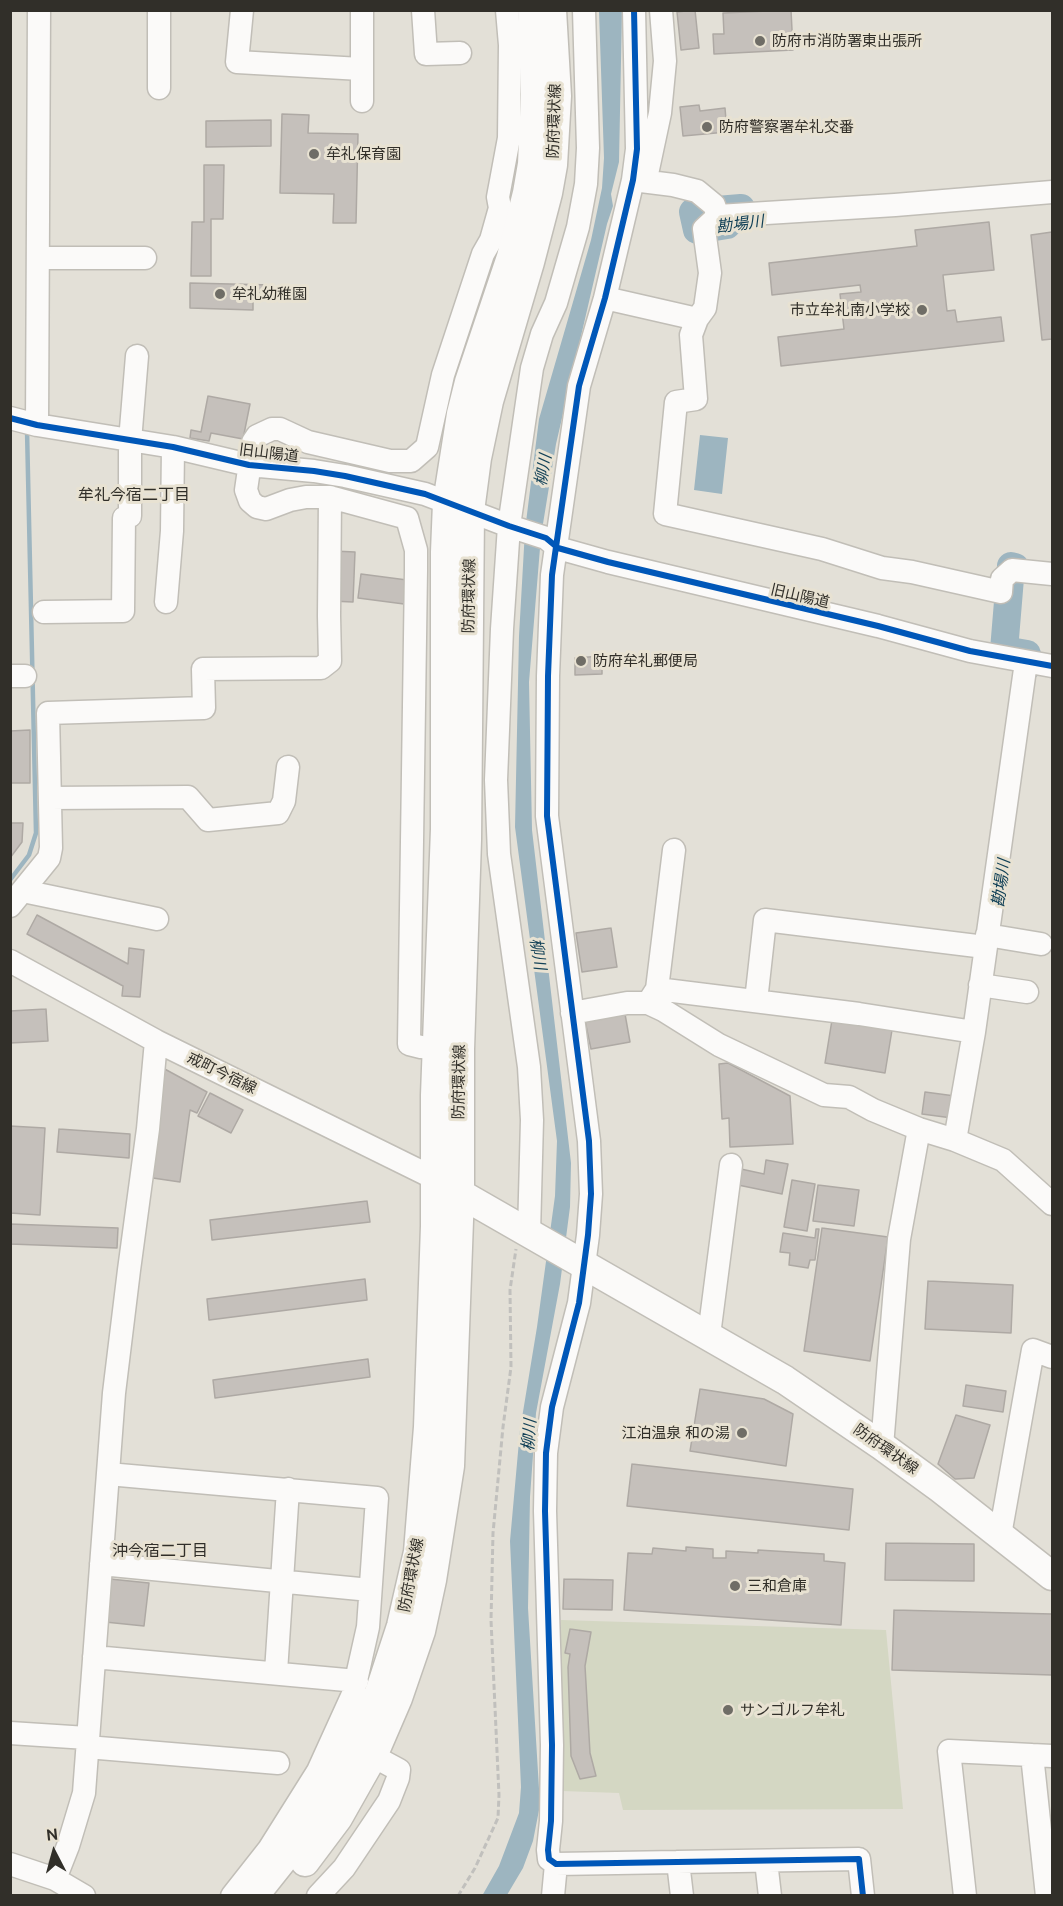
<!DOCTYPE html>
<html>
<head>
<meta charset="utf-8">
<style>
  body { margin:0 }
  #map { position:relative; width:1063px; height:1906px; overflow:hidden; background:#e3e0d7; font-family:Ubuntu,sans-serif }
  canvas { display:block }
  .frame { position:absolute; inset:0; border:12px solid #312f29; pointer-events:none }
  .north { position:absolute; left:24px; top:1822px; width:60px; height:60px; -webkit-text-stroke:4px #e8e2d2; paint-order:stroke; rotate:354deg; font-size:16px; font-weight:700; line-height:24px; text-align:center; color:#312f29 }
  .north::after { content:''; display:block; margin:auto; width:21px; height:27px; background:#312f29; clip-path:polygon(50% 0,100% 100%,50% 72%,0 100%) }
</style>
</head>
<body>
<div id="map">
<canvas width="1063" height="1906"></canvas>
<div class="frame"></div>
<div class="north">N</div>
</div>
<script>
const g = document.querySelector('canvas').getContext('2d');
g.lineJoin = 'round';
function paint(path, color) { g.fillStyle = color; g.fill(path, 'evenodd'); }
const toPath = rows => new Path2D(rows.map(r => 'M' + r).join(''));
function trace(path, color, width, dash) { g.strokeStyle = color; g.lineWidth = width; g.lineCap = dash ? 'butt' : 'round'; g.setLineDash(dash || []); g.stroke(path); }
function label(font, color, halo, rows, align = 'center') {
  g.font = font + ' Ubuntu,"Noto Sans JP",sans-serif'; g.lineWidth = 6; g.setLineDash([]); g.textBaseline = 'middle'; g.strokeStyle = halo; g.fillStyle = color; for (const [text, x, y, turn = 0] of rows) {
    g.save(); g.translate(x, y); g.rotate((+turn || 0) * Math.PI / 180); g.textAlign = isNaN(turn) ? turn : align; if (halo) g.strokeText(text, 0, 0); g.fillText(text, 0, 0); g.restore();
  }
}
paint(toPath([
  [561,1620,886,1630,903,1809,623,1810,619,1793,562,1791]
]), '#d4d7c3');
paint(toPath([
  [599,11,622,11,619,162,611,194,613,206,607,224,556,444,541,536,529,682,532,830,571,1163,570,1207,560,1284,536,1413,530,1497,528,1608,540,1805,533,1841,523,1868,507,1895,482,1896,499,1866,519,1813,521,1787,510,1541,520,1430,537,1327,555,1196,557,1141,515,827,519,636,525,530,539,419,591,240,602,188,604,158],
  [700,435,728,438,722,494,694,490]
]), '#9db5c0');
trace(toPath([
  [10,880,29,855,36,833,27,430]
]), '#9db5c0', 4.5);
trace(toPath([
  [727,225,697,230,693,212,741,208],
  [1015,567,1011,566,1004,650,1027,654,1029,665]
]), '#9db5c0', 28);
const building = toPath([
  [695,10,699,48,681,50,677,12,695,10],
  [791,10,793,50,714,54,713,34,724,34,723,13,791,10],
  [699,105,700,111,725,108,727,132,683,136,680,107,699,105],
  [282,114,309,115,308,133,358,134,356,223,333,223,334,194,280,193,282,114],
  [271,120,271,146,206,147,206,121,271,120],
  [204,165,224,165,223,219,211,219,211,276,191,276,192,222,204,222,204,165],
  [989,222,994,270,943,275,947,311,955,310,957,322,1001,317,1004,341,781,366,778,337,844,329,840,294,861,292,860,285,772,295,769,263,917,246,915,230,989,222],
  [1052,232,1052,339,1042,340,1031,235,1052,232],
  [190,283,271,285,271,294,253,294,253,310,190,308,190,283],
  [208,396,250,404,243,439,211,433,209,441,190,438,191,430,201,432,208,396],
  [333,551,355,552,353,602,331,601,333,551],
  [361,574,407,580,404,604,358,598,361,574],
  [602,656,602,674,575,675,575,658,602,656],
  [30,730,30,783,10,783,10,731,30,730],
  [10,823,23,823,22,842,10,858,10,823],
  [37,915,128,964,129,948,144,950,140,997,122,996,123,986,27,934,37,915],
  [611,928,617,967,582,972,576,933,611,928],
  [46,1009,48,1041,10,1043,10,1011,46,1009],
  [625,1014,630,1042,591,1049,585,1021,625,1014],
  [832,1020,892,1030,885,1073,825,1063,832,1020],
  [728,1063,790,1096,793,1144,730,1147,729,1118,722,1119,719,1064,728,1063],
  [161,1067,207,1092,197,1113,190,1110,180,1182,146,1177,161,1067],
  [925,1092,955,1096,952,1118,922,1114,925,1092],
  [210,1093,243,1110,231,1133,198,1116,210,1093],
  [10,1126,45,1128,40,1215,10,1213,10,1126],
  [59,1129,130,1134,129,1158,57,1152,59,1129],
  [766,1160,788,1164,782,1194,738,1185,741,1169,764,1174,766,1160],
  [792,1180,815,1184,807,1231,784,1227,792,1180],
  [818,1185,859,1190,854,1226,813,1221,818,1185],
  [367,1201,370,1222,212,1240,210,1220,367,1201],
  [10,1224,118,1228,117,1248,10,1244,10,1224],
  [822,1228,888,1237,870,1361,804,1351,822,1228],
  [816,1229,819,1229,815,1260,810,1260,808,1268,789,1265,790,1253,780,1252,783,1233,815,1238,816,1229],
  [365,1279,367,1300,209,1320,207,1299,365,1279],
  [928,1281,1013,1285,1011,1333,925,1329,928,1281],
  [368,1359,370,1377,215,1398,213,1380,368,1359],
  [966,1385,1006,1391,1003,1412,963,1406,966,1385],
  [700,1389,764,1399,793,1414,786,1466,690,1451,700,1389],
  [956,1415,990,1425,974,1478,955,1479,938,1464,956,1415],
  [632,1464,853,1489,849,1530,627,1506,632,1464],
  [886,1543,974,1544,974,1581,885,1580,886,1543],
  [686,1547,713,1549,713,1558,726,1558,726,1551,758,1553,758,1550,824,1554,824,1561,845,1563,841,1625,624,1610,628,1553,652,1554,653,1548,686,1551,686,1547],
  [110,1579,149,1583,144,1626,105,1622,110,1579],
  [564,1579,613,1580,612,1610,563,1609,564,1579],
  [894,1610,1052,1614,1052,1675,892,1670,894,1610],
  [570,1629,591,1632,585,1666,590,1753,596,1776,580,1779,571,1756,568,1667,570,1654,565,1653,570,1629]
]);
paint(building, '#c5c0bb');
trace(building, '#aea9a4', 1.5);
const minor = toPath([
  [242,10,237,62,361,69],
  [423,10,426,54,460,53],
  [634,10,637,149,633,180,605,298,579,386,552,575,548,676,547,816,589,1141,591,1194,588,1235,579,1303,552,1407,546,1453,545,1511,552,1745,551,1821,548,1850,549,1859,556,1864,859,1859,863,1896],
  [159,88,159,10],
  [362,101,362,10],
  [647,174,660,113,665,61,661,10],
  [633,180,673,185,697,191,714,205,718,216],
  [1052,192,895,205,718,216,704,229,710,273,705,308,697,319,691,335,696,399,676,402,665,514,822,549,882,568,912,572,1001,592,1002,579,1012,570,1052,574],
  [38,258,145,258],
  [605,298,697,319],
  [10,418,37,425,173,447,249,465,314,471,345,476,425,494,509,526,546,538,558,548,608,562,878,626,970,651,1052,666],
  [37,425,39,10],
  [166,602,172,531,173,447],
  [44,612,123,611,124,518,130,516,130,441,137,356],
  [10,676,25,676],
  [50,798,188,797,208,820,278,813,284,801,288,767],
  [23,891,157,919],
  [10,906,49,858,51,848,48,713,204,708,203,669,321,668,330,661,329,616,330,497],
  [987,935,1041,944],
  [10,961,156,1041,436,1179],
  [980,985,1027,992],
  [657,989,859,1014,974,1032],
  [756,1001,765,920,985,947],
  [648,1003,663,1010,719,1045,824,1095,849,1097,873,1110,919,1129,955,1140,1003,1160,1052,1204],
  [572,1013,627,1003,648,1003,657,989,674,850],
  [436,1048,421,1047,409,1044,416,570,416,550,407,518,330,497,306,497,290,500,266,509,257,507,250,501,246,490,253,442,257,436,272,429,280,429,308,442,390,461,411,461,427,447,443,375,483,254,491,240,500,208,498,197,509,138,510,45,507,10],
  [955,1140,974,1032,1026,662],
  [529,1233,532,1120,529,1067,499,854,496,780,502,629,509,526,532,368,542,334,556,303,578,227,586,184,588,148,584,10],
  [709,1335,731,1165],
  [882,1446,899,1239,919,1129],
  [108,1474,377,1498,368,1627,353,1694,318,1771,269,1849,232,1896],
  [1000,1535,1033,1350,1052,1357],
  [101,1564,370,1590],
  [94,1657,357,1681],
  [276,1672,288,1489],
  [10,1733,87,1738],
  [87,1747,278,1763],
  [1032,1755,1047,1896],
  [766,1861,770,1896],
  [678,1862,682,1896],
  [10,1864,55,1879,84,1896],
  [55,1879,68,1846,84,1793,114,1393,129,1270,148,1129,156,1041],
  [318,1896,344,1868,389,1801,398,1778,399,1770,373,1756],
  [553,1896,556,1864],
  [965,1896,949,1751,1052,1756]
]);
const major = toPath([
  [445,1185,785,1380,882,1446,941,1489,1052,1576],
  [305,1862,338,1818,373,1756,398,1698,421,1631,432,1580,450,1466,460,1193,460,1049,467,840,470,511,477,458,489,401,530,262,548,193,553,165,557,96,552,10],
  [254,1896,293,1847,323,1803,349,1759,380,1690,401,1626,418,1552,428,1427,435,1226,435,1095,445,829,445,552,447,503,461,414,469,382,511,257,527,193,532,164,535,94,532,10]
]);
trace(minor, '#c1beb7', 25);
trace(major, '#c1beb7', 31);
trace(toPath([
  [458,1896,475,1868,498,1818,499,1795,491,1620,493,1533,503,1427,511,1367,510,1290,516,1249]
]), '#c1c0bd', 3, [6, 3]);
trace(minor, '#fbfaf9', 22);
trace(major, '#fbfaf9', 28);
trace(toPath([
  [634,10,637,149,633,180,605,298,579,386,552,575,548,676,547,816,589,1141,591,1194,588,1235,579,1303,552,1407,546,1453,545,1511,552,1745,551,1821,548,1850,549,1859,556,1864,859,1859,863,1896],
  [10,418,37,425,173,447,249,465,314,471,345,476,425,494,509,526,546,538,558,548,608,562,878,626,970,651,1052,666]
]), '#0057b8', 6);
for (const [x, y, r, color] of [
  [760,41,6,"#6f6d66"],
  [707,127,6,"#6f6d66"],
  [314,154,6,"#6f6d66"],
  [220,294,6,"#6f6d66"],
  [922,310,6,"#6f6d66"],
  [581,661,6,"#6f6d66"],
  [742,1433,6,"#6f6d66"],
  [735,1586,6,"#6f6d66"],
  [728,1710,6,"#6f6d66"]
]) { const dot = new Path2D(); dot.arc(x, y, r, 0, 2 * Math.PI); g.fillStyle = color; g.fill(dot); trace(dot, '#e8e2d2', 2); }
label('15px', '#312f29', '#e8e2d2', [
  ["防府市消防署東出張所",772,41],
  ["防府警察署牟礼交番",719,127],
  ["牟礼保育園",326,154],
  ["牟礼幼稚園",232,294],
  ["市立牟礼南小学校",910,310,"right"],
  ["防府牟礼郵便局",593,661],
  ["江泊温泉 和の湯",730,1433,"right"],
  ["三和倉庫",747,1586],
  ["サンゴルフ牟礼",740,1710]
], 'left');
label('15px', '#312f29', '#e8e2d2', [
  ["防府環状線",554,121,-88],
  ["旧山陽道",269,453,7],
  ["防府環状線",469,596,-89],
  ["旧山陽道",800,596,13],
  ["戒町今宿線",222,1073,26],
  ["防府環状線",459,1082,-89],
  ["防府環状線",886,1449,35],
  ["防府環状線",411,1575,-79]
]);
label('italic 16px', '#124157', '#e8e2d2', [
  ["勘場川",740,224,-7],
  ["柳川",543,470,-80],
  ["勘場川",1001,883,-82],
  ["柳川",538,954,81],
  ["柳川",529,1435,-85]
]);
label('16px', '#312f29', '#e8e2d2', [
  ["牟礼今宿二丁目",134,495],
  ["沖今宿二丁目",160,1551]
]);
</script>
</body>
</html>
